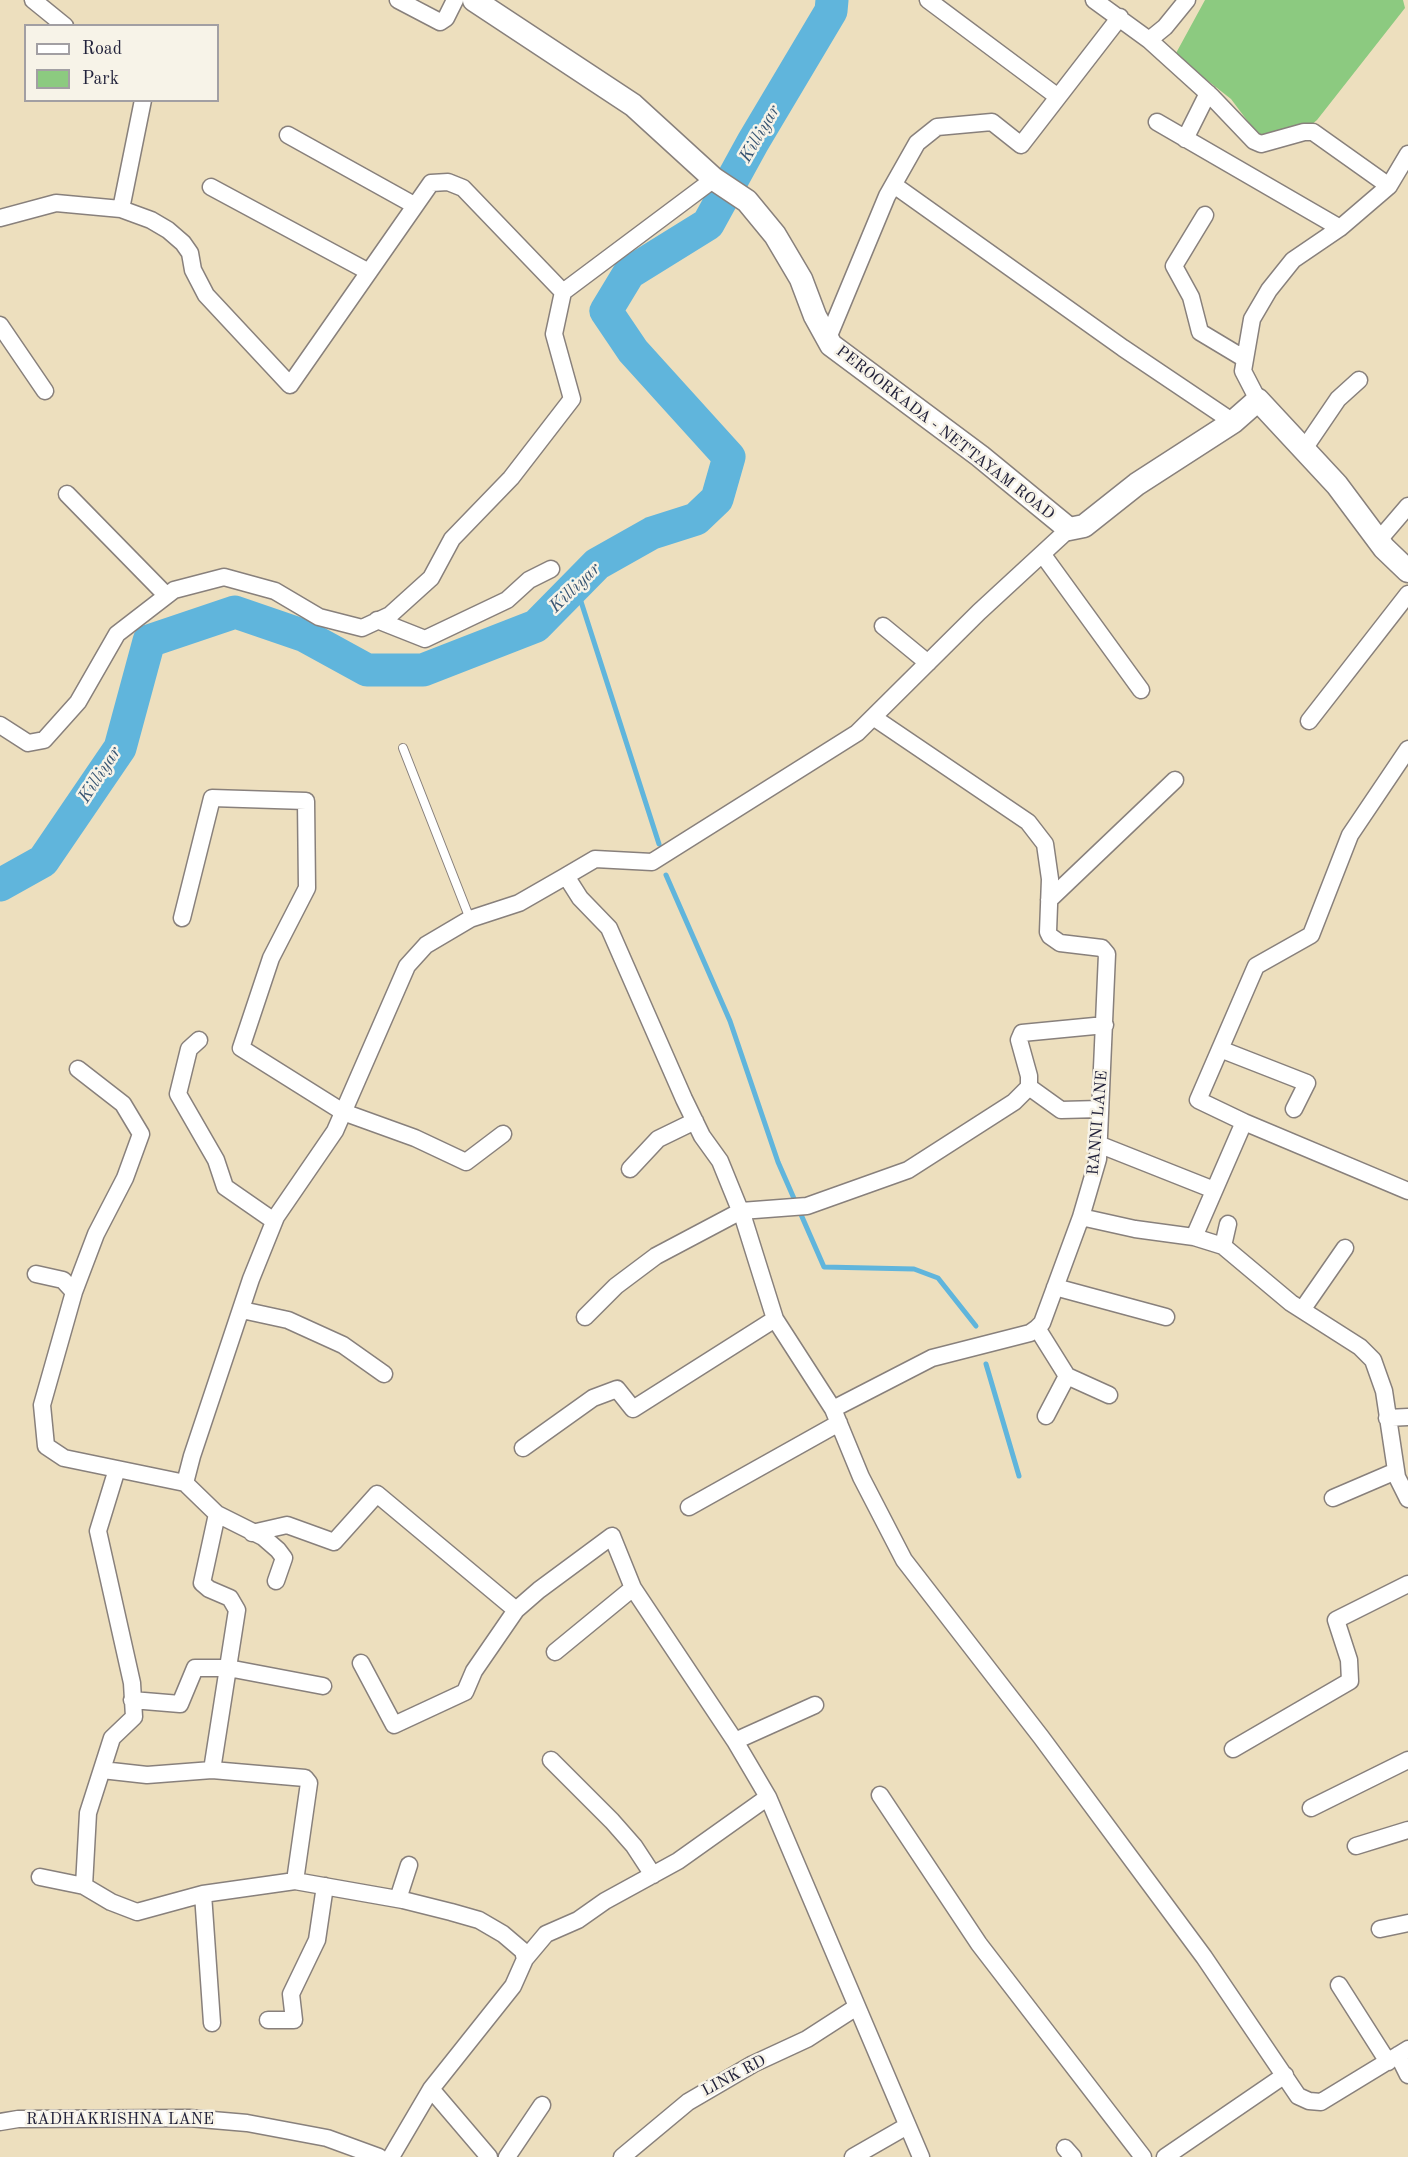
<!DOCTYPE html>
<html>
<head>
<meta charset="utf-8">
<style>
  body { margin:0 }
  #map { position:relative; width:1408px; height:2157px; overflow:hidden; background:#eddfbe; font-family:"Old Standard TT",serif }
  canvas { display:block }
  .legend { position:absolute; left:24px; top:24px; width:195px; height:78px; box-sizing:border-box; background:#f7f3e8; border:2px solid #a29fa3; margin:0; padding:8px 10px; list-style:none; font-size:18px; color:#22223b }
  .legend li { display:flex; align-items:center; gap:12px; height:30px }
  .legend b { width:30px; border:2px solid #a29fa3 }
</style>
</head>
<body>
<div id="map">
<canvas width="1408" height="2157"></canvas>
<ul class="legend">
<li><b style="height:8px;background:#fff"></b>Road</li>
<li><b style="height:16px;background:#8cca80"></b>Park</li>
</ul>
</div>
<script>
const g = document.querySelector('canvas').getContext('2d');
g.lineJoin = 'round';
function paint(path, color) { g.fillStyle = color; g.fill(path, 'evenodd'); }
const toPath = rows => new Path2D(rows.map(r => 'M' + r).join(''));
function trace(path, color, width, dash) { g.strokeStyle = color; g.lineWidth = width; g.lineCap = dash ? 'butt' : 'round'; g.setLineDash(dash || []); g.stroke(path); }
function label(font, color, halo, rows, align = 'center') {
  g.font = font + ' "Old Standard TT",serif'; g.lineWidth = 5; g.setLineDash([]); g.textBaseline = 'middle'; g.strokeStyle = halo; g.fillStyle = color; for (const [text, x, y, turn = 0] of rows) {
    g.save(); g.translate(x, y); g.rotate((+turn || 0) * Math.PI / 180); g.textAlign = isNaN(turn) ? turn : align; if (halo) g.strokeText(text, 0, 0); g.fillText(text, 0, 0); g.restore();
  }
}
paint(toPath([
  [1205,0,1403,0,1405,8,1317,120,1291,142,1264,143,1231,99,1175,55]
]), '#8cca80');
trace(toPath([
  [576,586,659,844],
  [666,875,730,1021,778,1162,824,1267,914,1269,938,1278,976,1326],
  [986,1364,1019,1476]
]), '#60b5dc', 5);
trace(toPath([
  [0,885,43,861,120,748,149,641,235,612,305,636,367,670,423,670,536,626,597,564,652,533,696,519,717,499,729,457,633,351,606,311,629,273,708,224,753,142,831,11,832,0]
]), '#60b5dc', 33);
const lane = toPath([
  [403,748,470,919]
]);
const street = toPath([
  [33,0,65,26],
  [398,0,440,22,446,18,455,0],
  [928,0,1058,97],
  [1094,0,1149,40,1212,97,1254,141,1261,144,1304,132,1313,132,1389,186],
  [1149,40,1165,27,1187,0],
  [143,100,121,209,151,220,168,230,183,243,190,253,193,270,206,295,290,385,431,183,448,182,463,188,563,292,714,179],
  [1157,122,1340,228],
  [288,135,414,205],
  [1185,139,1208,93],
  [894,185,1123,348,1233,422],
  [211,187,369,272],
  [1205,215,1174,266,1191,297,1200,332,1245,359],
  [0,218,56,203,121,209],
  [0,325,45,391],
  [828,338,887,196,917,143,937,127,992,122,1021,145,1120,17],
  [1258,400,1243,371,1252,319,1269,290,1293,260,1340,228,1389,186,1408,154],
  [1304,449,1338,399,1359,380],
  [67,494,166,595],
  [1069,529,979,612,857,733,652,862,595,859,566,876,580,898,609,928,684,1099,702,1136,720,1161,744,1220,775,1319,833,1409,861,1477,904,1560,1041,1737,1204,1957,1298,2096,1309,2101,1321,2102,1408,2049],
  [1378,541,1408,506],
  [1043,555,1141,690],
  [377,620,425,639,507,600,529,580,551,569],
  [883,626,928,663],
  [873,717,1028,822,1045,844,1050,879,1048,932,1050,936,1060,943,1102,948,1107,954,1098,1159,1081,1217,1135,1229,1194,1237,1223,1246,1291,1303,1360,1347,1373,1360,1384,1391,1397,1477,1408,1499],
  [1309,721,1408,594],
  [0,725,28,743,44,740,78,702,117,634,174,590,224,577,275,591,319,617,362,628,390,615,431,578,452,539,511,478,572,399,554,334,563,292],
  [1408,749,1350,835,1311,935,1256,966,1198,1100,1244,1122,1408,1191],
  [1049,900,1175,780],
  [182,918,212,798,306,801,307,888,271,958,241,1048,343,1112,415,1138,466,1162,503,1134],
  [199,1040,189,1049,178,1094,216,1160,225,1187,274,1221],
  [1220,1049,1307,1083,1294,1109],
  [1029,1087,1061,1110,1100,1109],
  [1098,1144,1214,1190],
  [630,1169,658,1139,695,1121],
  [1194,1237,1244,1122],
  [1223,1246,1228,1224],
  [36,1274,63,1280,74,1292,42,1405,46,1446,64,1458,185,1483],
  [1055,1287,1166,1317],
  [74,1292,96,1234,125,1178,141,1134,123,1104,78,1069],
  [242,1310,288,1320,343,1345,384,1374],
  [1302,1310,1345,1248],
  [585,1317,616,1286,656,1256,741,1211,807,1206,908,1170,1014,1102,1029,1087,1029,1076,1019,1040,1022,1033,1105,1025],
  [1037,1328,1067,1376,1046,1416],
  [1067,1376,1109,1395],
  [833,1409,932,1358,1030,1333,1037,1328,1042,1323,1081,1217],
  [1387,1418,1408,1417],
  [523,1448,593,1398,617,1389,633,1409,775,1319],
  [1333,1498,1396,1471],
  [689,1507,839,1423],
  [217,1514,263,1537,278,1550,284,1558,276,1581],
  [252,1533,287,1525,334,1542,377,1494,516,1610],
  [555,1652,633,1588],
  [361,1663,394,1725,465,1692,474,1671,516,1610,539,1590,612,1536,633,1588,735,1741,768,1797,921,2157],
  [132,1700,180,1704,195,1668,228,1668,323,1686],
  [735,1741,815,1705],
  [1233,1749,1350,1681,1349,1660,1336,1620,1408,1584],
  [551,1760,612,1821,634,1846,653,1875],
  [102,1770,147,1775,212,1770,305,1778,309,1783,295,1881],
  [212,1770,237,1610,230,1598,209,1589,202,1583,217,1514,185,1483,192,1456,251,1279,276,1217,335,1131,407,966,426,945,470,919,519,903,566,876],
  [880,1795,979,1944,1143,2157],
  [1311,1808,1408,1760],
  [1356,1846,1408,1830],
  [40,1877,84,1886,111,1902,137,1912,203,1894,295,1881,403,1900,451,1912,479,1920,503,1934,523,1951,525,1959,513,1986,431,2089,391,2157],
  [84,1886,88,1813,112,1738,134,1717,132,1683,98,1531,117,1469],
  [203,1894,212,2023],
  [398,1899,409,1865],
  [1380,1929,1408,1923],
  [525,1959,546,1934,578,1920,605,1901,678,1861,768,1797],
  [1339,1985,1388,2062],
  [268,2020,294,2020,291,1994,317,1940,325,1886],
  [1398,2055,1408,2075],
  [431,2089,489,2157],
  [0,2122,18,2119,189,2118,247,2123,327,2138,379,2157],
  [1065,2148,1073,2157],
  [507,2157,542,2105],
  [622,2157,688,2102,753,2064,807,2039,855,2008],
  [853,2157,907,2126],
  [1165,2157,1285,2075]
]);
const secondary = toPath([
  [474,0,633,105,714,179,747,201,775,235,801,279,815,316,831,345,980,456,1069,529,1084,526,1137,484,1233,422,1258,400,1337,485,1384,548,1408,571]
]);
trace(lane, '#88807c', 10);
trace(street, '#88807c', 19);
trace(secondary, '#88807c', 25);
trace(lane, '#fff', 8);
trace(street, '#fff', 16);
trace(secondary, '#fff', 22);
label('16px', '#22223b', '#f7f3e8', [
  ["PEROORKADA - NETTAYAM ROAD",945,433,38],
  ["RANNI LANE",1098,1123,-85],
  ["LINK RD",734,2076,-28],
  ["RADHAKRISHNA LANE",120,2120]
]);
label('italic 18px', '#385573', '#f7f3e8', [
  ["Killiyar",760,134,-60],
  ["Killiyar",575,588,-44],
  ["Killiyar",100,775,-57]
]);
</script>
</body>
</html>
